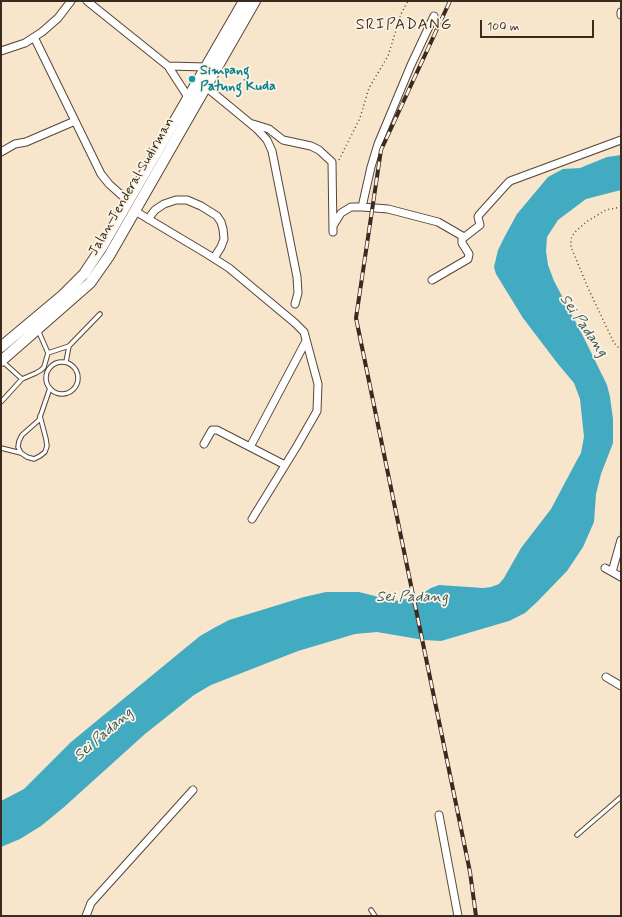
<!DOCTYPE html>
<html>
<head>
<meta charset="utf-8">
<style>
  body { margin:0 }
  #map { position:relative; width:622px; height:917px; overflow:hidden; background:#f7e5cc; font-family:Mynerve,sans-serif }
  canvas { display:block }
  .frame { position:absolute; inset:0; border:2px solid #3b2a1e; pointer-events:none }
  .scale { position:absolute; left:480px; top:20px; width:114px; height:18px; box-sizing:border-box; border:2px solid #3b2a1e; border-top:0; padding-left:5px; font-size:12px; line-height:14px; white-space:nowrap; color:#3b2a1e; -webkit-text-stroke:3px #fcf5e5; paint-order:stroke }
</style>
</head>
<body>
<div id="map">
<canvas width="622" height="917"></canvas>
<div class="frame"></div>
<div class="scale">100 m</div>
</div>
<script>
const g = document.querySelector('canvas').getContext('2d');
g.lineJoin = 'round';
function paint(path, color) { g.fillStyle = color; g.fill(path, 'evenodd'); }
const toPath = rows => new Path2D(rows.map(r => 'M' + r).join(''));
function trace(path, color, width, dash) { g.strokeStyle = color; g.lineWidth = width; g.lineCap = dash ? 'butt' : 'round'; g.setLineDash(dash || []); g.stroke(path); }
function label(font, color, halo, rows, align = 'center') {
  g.font = font + ' Mynerve,sans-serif'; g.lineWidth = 3.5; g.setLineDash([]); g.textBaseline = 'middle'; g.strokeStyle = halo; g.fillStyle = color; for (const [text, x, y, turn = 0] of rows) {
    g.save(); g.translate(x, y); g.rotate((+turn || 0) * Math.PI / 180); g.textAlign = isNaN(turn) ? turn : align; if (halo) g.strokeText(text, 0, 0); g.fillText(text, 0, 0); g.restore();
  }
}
paint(toPath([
  [621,155,621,190,586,199,558,220,547,237,546,251,548,265,554,281,584,338,607,385,610,397,613,419,613,443,601,474,596,494,594,522,583,547,567,571,536,603,525,613,509,621,441,641,424,640,377,632,355,634,298,651,211,685,194,695,145,734,63,808,41,826,20,839,1,847,1,801,24,789,71,742,200,636,214,628,229,620,304,597,326,592,359,592,394,601,417,597,431,588,439,585,483,588,491,587,499,584,504,578,521,548,551,509,577,460,581,453,584,437,580,399,574,383,558,364,523,318,496,274,494,267,498,250,505,236,517,214,548,177,563,169,580,168,607,157]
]), '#42abc2');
const service = toPath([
  [48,353,69,346],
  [2,361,22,379,36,373,41,370,44,367,48,353,38,330],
  '46 378a16 16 0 1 1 32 0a16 16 0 1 1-32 0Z',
  [66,362,69,346,100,314],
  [1,402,22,379],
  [40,416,46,439,47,446,45,452,40,456,34,459,27,457,21,453,18,447,19,441,22,435,39,420,50,388],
  [1,448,21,453],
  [577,835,621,797],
  [371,910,375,916]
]);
const minor = toPath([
  [87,1,168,66,188,97,191,99],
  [621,12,621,15],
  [34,37,101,174,109,184,128,201],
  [1,51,25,43,42,32,58,18,71,1],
  [168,66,206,67,209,69],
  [206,87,257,129,267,140,272,151,297,277,298,293,295,304],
  [253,124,269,129,283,140,311,146,319,150,332,162,333,232],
  [1,152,15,144,26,142,75,121],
  [362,207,371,167,378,144,411,65,434,16],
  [135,211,207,254,229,268,295,323,304,332,318,384,317,411,297,446,252,519],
  [148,219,155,210,164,204,176,200,187,200,201,206,217,216,221,222,223,229,224,239,221,247,214,258],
  [333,226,341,213,351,207,362,207,388,209,438,222,464,237],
  [432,280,468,259,469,254,462,243,462,239,480,225,478,217,479,215,506,185,510,181,621,140],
  [204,444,212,430,217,430,285,465],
  [250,447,306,341],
  [605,568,621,577],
  [612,572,621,540],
  [606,677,621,686],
  [439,815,458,916],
  [86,916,91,903,193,790]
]);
const primary = toPath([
  [1,347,63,295,84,274,102,247,244,1],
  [1,361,90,283,109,256,255,1]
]);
trace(service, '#574638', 5.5);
trace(minor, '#574638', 9);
trace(primary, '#574638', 12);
trace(toPath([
  [339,160,360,118,369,88,388,56,401,14,408,1],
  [621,207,606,210,586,222,574,233,571,239,571,247,588,288,614,343,621,350]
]), '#574638', 1.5, [1, 3]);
trace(service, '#fff', 3.5);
trace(minor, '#fff', 7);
trace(primary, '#fff', 10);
const rail = toPath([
  [450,1,381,150,356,318,470,872,476,916]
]);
trace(rail, '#3b2a1e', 4);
trace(rail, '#fcf5e5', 2.5, [8]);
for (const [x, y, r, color] of [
  [192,79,4,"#0f9aa8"]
]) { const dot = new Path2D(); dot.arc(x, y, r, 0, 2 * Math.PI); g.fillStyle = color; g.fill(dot); trace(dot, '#fcf5e5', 1.5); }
label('bold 14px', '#0d838f', '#fcf5e5', [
  ["Simpang",200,71],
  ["Patung Kuda",200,87]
], 'left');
label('14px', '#3b2a1e', '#fcf5e5', [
  ["Jalan Jenderal Sudirman",132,187,-60]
]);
label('italic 15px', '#3d5757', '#fcf5e5', [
  ["Sei Padang",583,326,55],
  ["Sei Padang",412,598],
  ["Sei Padang",104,735,-41]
]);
g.letterSpacing = '1px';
label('16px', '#3b2a1e', '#fcf5e5', [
  ["SRIPADANG",404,26]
]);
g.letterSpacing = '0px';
</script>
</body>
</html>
